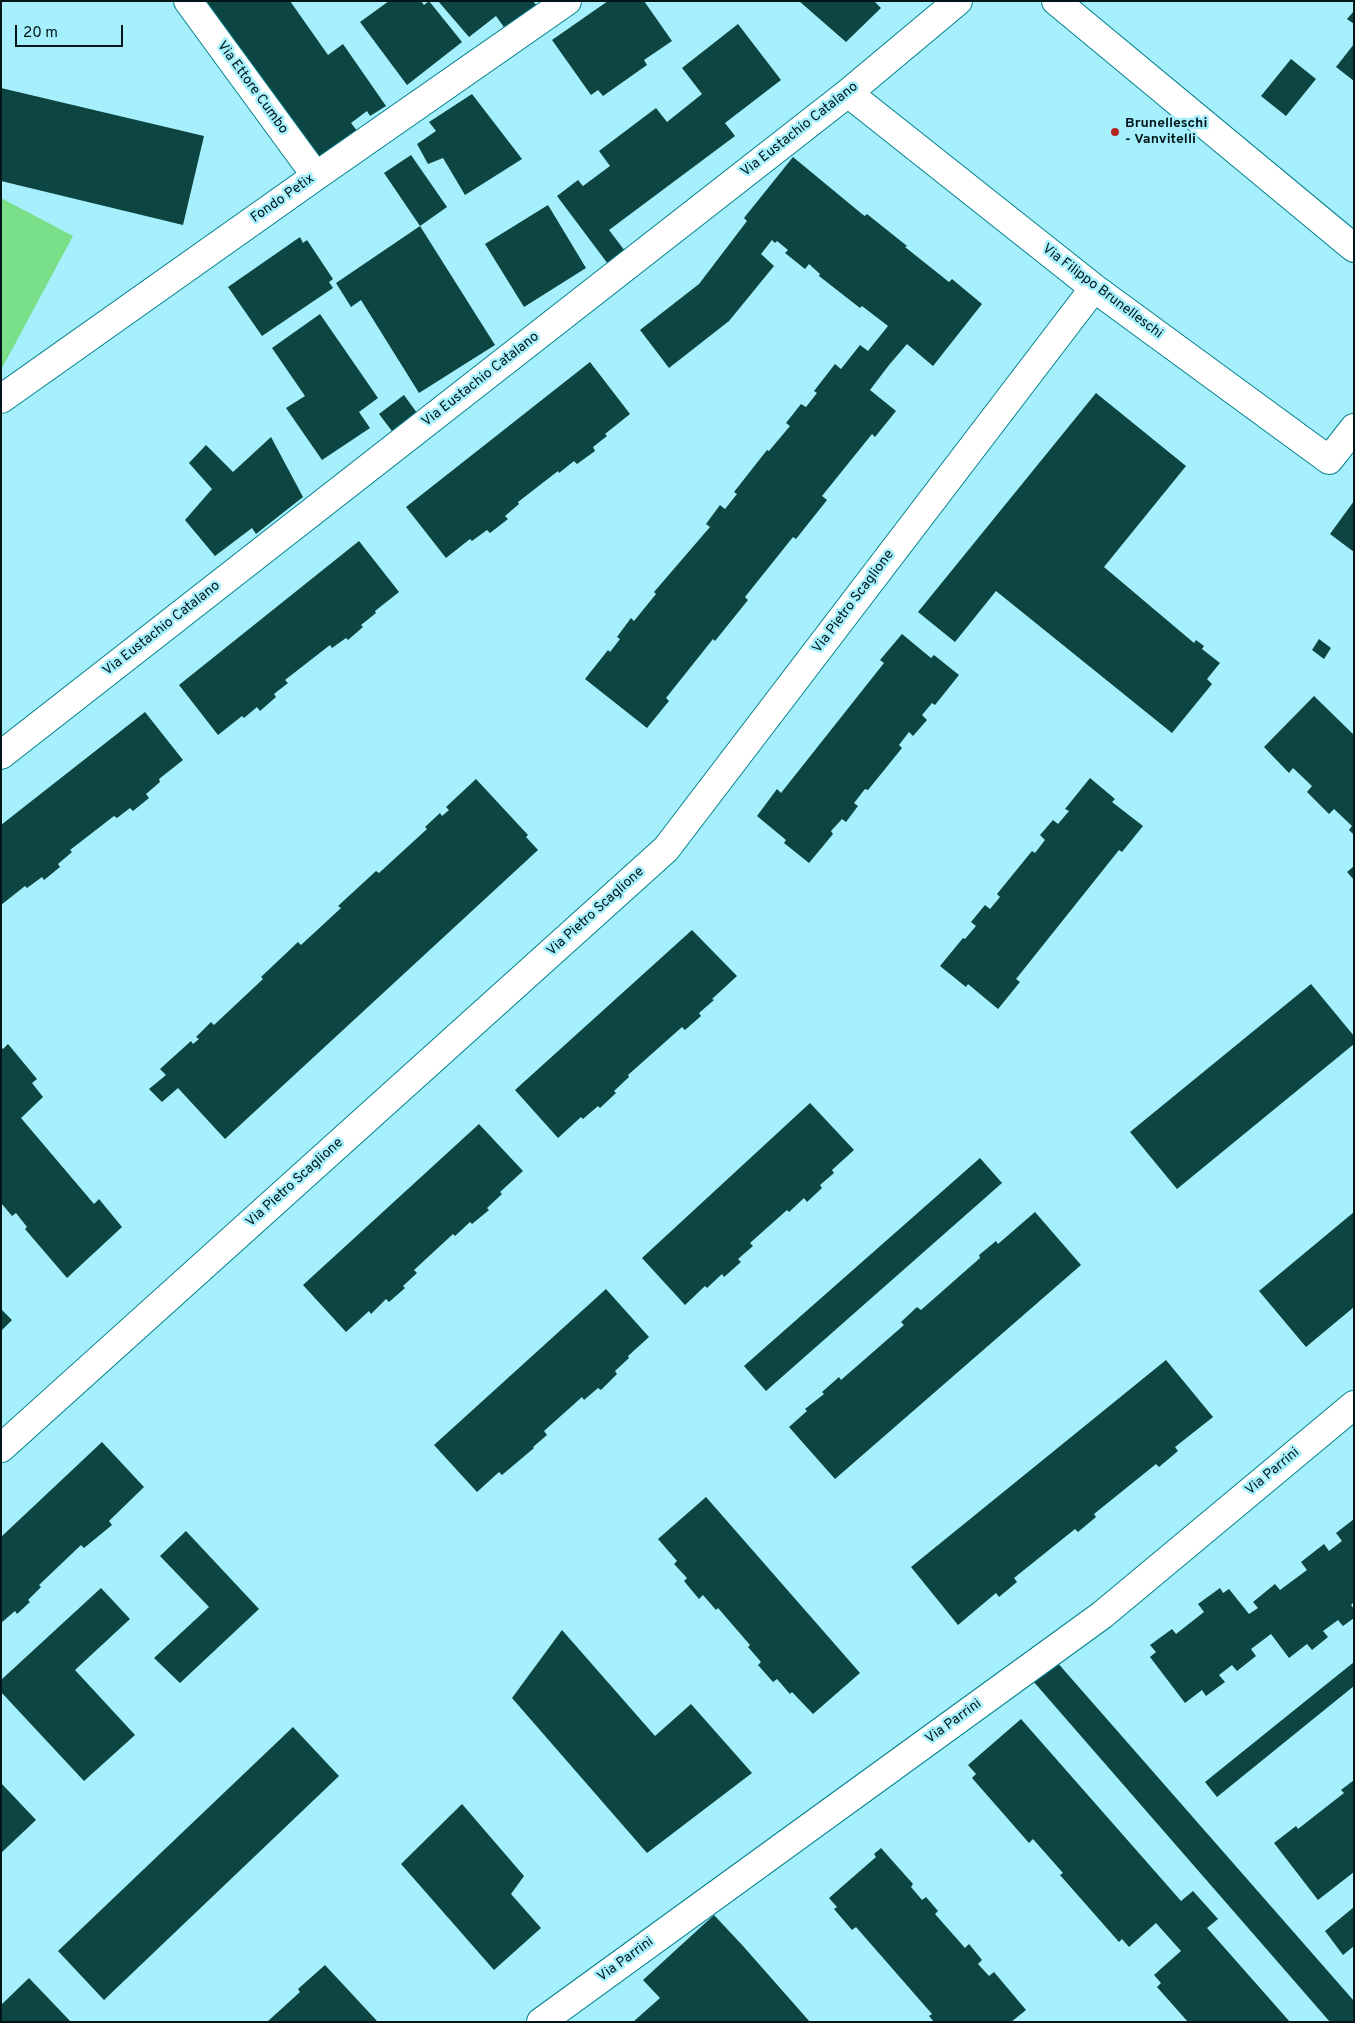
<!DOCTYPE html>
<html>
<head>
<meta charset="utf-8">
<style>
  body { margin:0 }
  #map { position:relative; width:1355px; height:2023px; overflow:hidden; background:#a5f0fc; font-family:Overpass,sans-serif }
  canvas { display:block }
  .frame { position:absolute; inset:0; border:2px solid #021619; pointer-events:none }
  .scale { position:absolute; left:15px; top:25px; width:108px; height:22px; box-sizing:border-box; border:2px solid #021619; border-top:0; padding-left:6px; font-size:15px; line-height:18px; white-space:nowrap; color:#021619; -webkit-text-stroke:4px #a5f0fc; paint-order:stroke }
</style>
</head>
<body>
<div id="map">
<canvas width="1355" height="2023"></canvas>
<div class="frame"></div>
<div class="scale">20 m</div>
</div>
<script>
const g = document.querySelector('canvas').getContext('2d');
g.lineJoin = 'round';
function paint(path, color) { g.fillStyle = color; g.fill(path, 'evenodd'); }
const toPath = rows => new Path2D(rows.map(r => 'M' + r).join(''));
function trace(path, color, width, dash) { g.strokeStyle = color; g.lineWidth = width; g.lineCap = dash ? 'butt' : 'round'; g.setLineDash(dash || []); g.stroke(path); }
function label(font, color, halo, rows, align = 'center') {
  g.font = font + ' Overpass,sans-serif'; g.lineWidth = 5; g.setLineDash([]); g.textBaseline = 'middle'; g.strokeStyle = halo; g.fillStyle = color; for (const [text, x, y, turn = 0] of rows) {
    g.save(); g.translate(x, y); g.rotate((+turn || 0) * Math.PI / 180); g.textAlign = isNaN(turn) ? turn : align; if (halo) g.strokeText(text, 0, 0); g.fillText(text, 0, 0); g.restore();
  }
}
paint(toPath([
  [1,198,73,236,1,370]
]), '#79df89');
paint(toPath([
  [194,1,290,1,328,55,343,44,386,106,370,116,367,111,351,123,358,132,314,164],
  [389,1,421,1,424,5,429,1,462,42,407,85,360,22],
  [438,1,533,1,538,7,506,30,496,16,469,37],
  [608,1,644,1,672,41,644,60,647,65,603,96,598,90,591,95,552,40],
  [799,1,874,1,881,8,846,42],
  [1354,11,1354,24,1347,19],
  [738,24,781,80,725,123,735,136,609,230,628,255,611,268,557,196,578,180,583,186,610,166,599,151,656,108,667,122,702,94,682,68],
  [1354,44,1354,81,1336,67],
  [1291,59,1316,79,1286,116,1261,96],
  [1,88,204,136,183,225,1,181],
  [472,94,522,159,465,195,443,158,428,164,417,144,436,131,429,122],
  [411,155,447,207,420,226,384,173],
  [793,157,862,214,865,216,867,214,907,246,905,247,949,282,952,279,982,304,933,366,907,344,889,365,870,390,896,411,875,437,872,434,822,496,827,500,796,539,793,537,745,597,748,600,715,641,713,639,666,698,669,701,647,728,585,679,608,650,610,652,620,639,617,637,631,618,634,621,656,594,654,592,710,527,706,524,720,505,725,509,737,494,734,492,767,450,769,451,790,426,786,423,801,404,806,407,817,393,814,391,835,364,841,369,860,345,868,351,888,326,862,306,860,308,819,276,820,274,809,264,805,269,785,253,788,250,777,241,775,243,772,240,761,254,774,266,729,321,669,368,640,330,699,284,747,221,744,218],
  [548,205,586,268,524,307,485,244],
  [420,226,495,345,419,393,361,300,351,307,336,283],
  [300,237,303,243,307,240,333,279,329,282,333,288,262,336,228,287],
  [320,314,378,398,359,412,370,428,322,460,286,408,305,396,272,348],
  [590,362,630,414,605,434,607,436,593,447,595,451,577,464,574,461,559,473,558,471,518,502,519,504,505,516,508,519,490,533,487,530,472,541,470,539,446,558,406,507],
  [1096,393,1186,466,1104,567,1194,643,1196,640,1204,646,1202,649,1220,663,1207,679,1212,684,1172,733,996,591,955,642,918,612],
  [404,395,420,417,395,435,379,414],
  [271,437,303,497,256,534,252,528,215,556,185,520,212,489,189,463,206,445,233,472],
  [1354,501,1354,552,1330,534],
  [359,541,399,592,375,611,376,613,361,625,363,627,348,640,346,638,332,648,330,645,285,680,288,683,274,694,276,697,260,711,257,707,244,718,242,716,218,735,179,685],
  [902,634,931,658,934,655,959,675,935,705,932,703,922,715,927,720,913,736,909,732,899,745,902,748,868,790,865,789,854,803,858,806,846,822,842,819,831,831,833,834,809,863,784,843,786,840,757,816,777,789,781,793,884,663,880,660],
  [1319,639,1331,648,1324,659,1312,650],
  [1314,696,1354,735,1354,835,1349,830,1352,826,1334,809,1329,814,1307,792,1312,786,1293,768,1289,773,1264,747],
  [145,712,183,760,159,779,160,782,146,794,149,798,133,811,130,808,117,818,114,816,70,850,72,852,58,864,60,867,44,880,42,877,27,888,25,886,1,905,1,825],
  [1090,778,1115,799,1112,802,1143,826,1122,852,1119,850,1016,979,1020,982,998,1009,968,984,966,987,940,966,963,938,965,939,976,926,971,922,985,905,990,909,1000,897,997,894,1032,851,1035,853,1045,840,1040,835,1053,820,1058,824,1069,811,1065,809],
  [476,779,528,835,526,837,538,850,225,1139,178,1088,162,1102,149,1089,166,1075,160,1069,191,1041,193,1044,199,1039,196,1037,211,1022,214,1025,263,979,261,977,298,942,301,945,341,908,338,906,376,871,379,873,427,829,425,827,440,813,442,816,449,810,446,807],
  [1354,866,1354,880,1347,872],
  [692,930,737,976,712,999,714,1000,699,1013,701,1016,685,1030,682,1027,628,1075,629,1077,614,1091,616,1093,600,1108,598,1106,583,1119,581,1117,558,1138,515,1090],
  [1311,984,1354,1036,1354,1044,1177,1189,1130,1132],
  [8,1044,37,1079,32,1083,43,1097,21,1118,94,1204,99,1199,122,1227,67,1278,25,1229,27,1227,16,1213,12,1216,1,1203,1,1047,3,1049],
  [810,1103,854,1150,832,1170,834,1173,820,1185,822,1188,807,1202,804,1198,789,1212,787,1210,750,1243,753,1246,738,1259,741,1262,724,1277,722,1274,707,1288,705,1286,685,1305,642,1258],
  [479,1124,523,1171,500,1192,502,1194,487,1208,489,1210,472,1224,470,1222,455,1236,453,1234,414,1270,417,1273,403,1286,405,1288,389,1302,386,1299,371,1314,369,1311,346,1332,303,1285],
  [980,1158,1002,1183,766,1391,744,1366],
  [1035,1212,1081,1265,835,1479,789,1427,807,1411,805,1409,824,1394,822,1392,839,1377,841,1380,904,1325,901,1322,917,1307,921,1310,980,1258,979,1255,996,1241,998,1244],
  [1354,1212,1354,1307,1306,1347,1259,1291],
  [606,1289,649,1337,628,1356,629,1358,615,1371,617,1374,601,1390,598,1388,584,1400,582,1397,544,1431,547,1435,533,1447,534,1448,502,1475,499,1472,477,1492,434,1445],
  [1,1309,12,1320,1,1331],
  [1166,1360,1213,1417,1175,1447,1178,1451,1159,1467,1156,1464,1094,1514,1096,1517,1078,1532,1075,1529,1014,1578,1017,1582,999,1597,996,1593,958,1625,911,1567],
  [102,1442,144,1487,109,1521,112,1525,84,1548,81,1545,39,1585,41,1587,28,1600,30,1602,17,1614,15,1611,1,1623,1,1537],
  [706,1497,860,1673,813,1714,792,1692,790,1694,777,1679,773,1682,758,1665,761,1662,748,1647,750,1645,718,1608,716,1610,703,1595,699,1599,684,1581,687,1578,674,1564,677,1561,658,1539],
  [1354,1519,1354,1602,1351,1605,1354,1609,1354,1618,1343,1626,1338,1620,1323,1631,1328,1637,1312,1650,1307,1644,1289,1658,1271,1634,1251,1649,1256,1656,1237,1671,1232,1665,1219,1675,1225,1682,1206,1696,1202,1690,1185,1703,1150,1657,1156,1652,1150,1645,1172,1629,1176,1634,1204,1612,1198,1604,1220,1588,1223,1593,1229,1589,1249,1614,1258,1608,1253,1602,1275,1584,1280,1590,1307,1570,1301,1562,1324,1544,1329,1551,1342,1541,1336,1533],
  [186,1531,259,1609,180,1683,154,1658,209,1607,160,1556],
  [101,1588,130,1619,75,1670,135,1735,84,1781,1,1692,1,1680],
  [562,1630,655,1736,691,1704,752,1773,647,1853,512,1698],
  [1056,1661,1354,2001,1354,2022,1330,2022,1033,1681],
  [1354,1662,1354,1686,1217,1797,1205,1782],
  [1021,1719,1181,1901,1193,1891,1218,1919,1207,1928,1290,2022,1188,2022,1157,1987,1161,1983,1154,1975,1181,1951,1156,1923,1129,1947,1122,1939,1119,1942,1060,1875,1063,1873,1033,1839,1029,1843,972,1778,976,1774,968,1765],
  [293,1727,339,1776,104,2000,58,1951],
  [1354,1780,1354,1872,1318,1900,1274,1843,1296,1826,1298,1829,1344,1793,1341,1790],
  [1,1783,36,1820,1,1853],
  [462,1804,524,1876,511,1894,541,1928,494,1970,401,1864],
  [881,1848,913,1884,911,1887,922,1900,926,1897,938,1911,935,1914,965,1948,969,1944,982,1960,978,1964,989,1976,994,1972,1026,2010,1011,2022,934,2022,929,2016,932,2014,856,1927,852,1930,834,1909,837,1907,829,1898,876,1857,874,1854],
  [1354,1907,1354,1946,1343,1955,1325,1931],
  [714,1915,743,1946,810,2022,633,2022,660,1998,643,1980],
  [325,1965,377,2021,267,2022,300,1992,298,1989],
  [29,1978,71,2022,1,2022,1,2005]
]), '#0c4541');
const minor = toPath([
  [188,1,316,176],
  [1056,1,1354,248],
  [848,93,1094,288,1329,460,1354,428],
  [1,399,316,176,567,1],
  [1,755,848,93,958,1],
  [1,1448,666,849,1094,288],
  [541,2022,1102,1615,1354,1405]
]);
trace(minor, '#00808d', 30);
trace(minor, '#fff', 28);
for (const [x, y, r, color] of [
  [1115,132,5,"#b52622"]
]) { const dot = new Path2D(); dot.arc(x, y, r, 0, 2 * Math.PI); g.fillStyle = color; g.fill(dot); trace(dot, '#a5f0fc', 2); }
label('14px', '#021619', '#a5f0fc', [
  ["Via Ettore Cumbo",252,88,54],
  ["Via Eustachio Catalano",800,130,-38],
  ["Fondo Petix",283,199,-35],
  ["Via Filippo Brunelleschi",1102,292,37],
  ["Via Eustachio Catalano",481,380,-38],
  ["Via Pietro Scaglione",854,602,-53],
  ["Via Eustachio Catalano",162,629,-38],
  ["Via Pietro Scaglione",596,912,-42],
  ["Via Pietro Scaglione",295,1183,-42],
  ["Via Parrini",1273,1472,-40],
  ["Via Parrini",954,1722,-36],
  ["Via Parrini",626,1960,-36]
]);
label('bold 14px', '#021619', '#a5f0fc', [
  ["Brunelleschi",1125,124],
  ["- Vanvitelli",1125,140]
], 'left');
</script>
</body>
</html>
